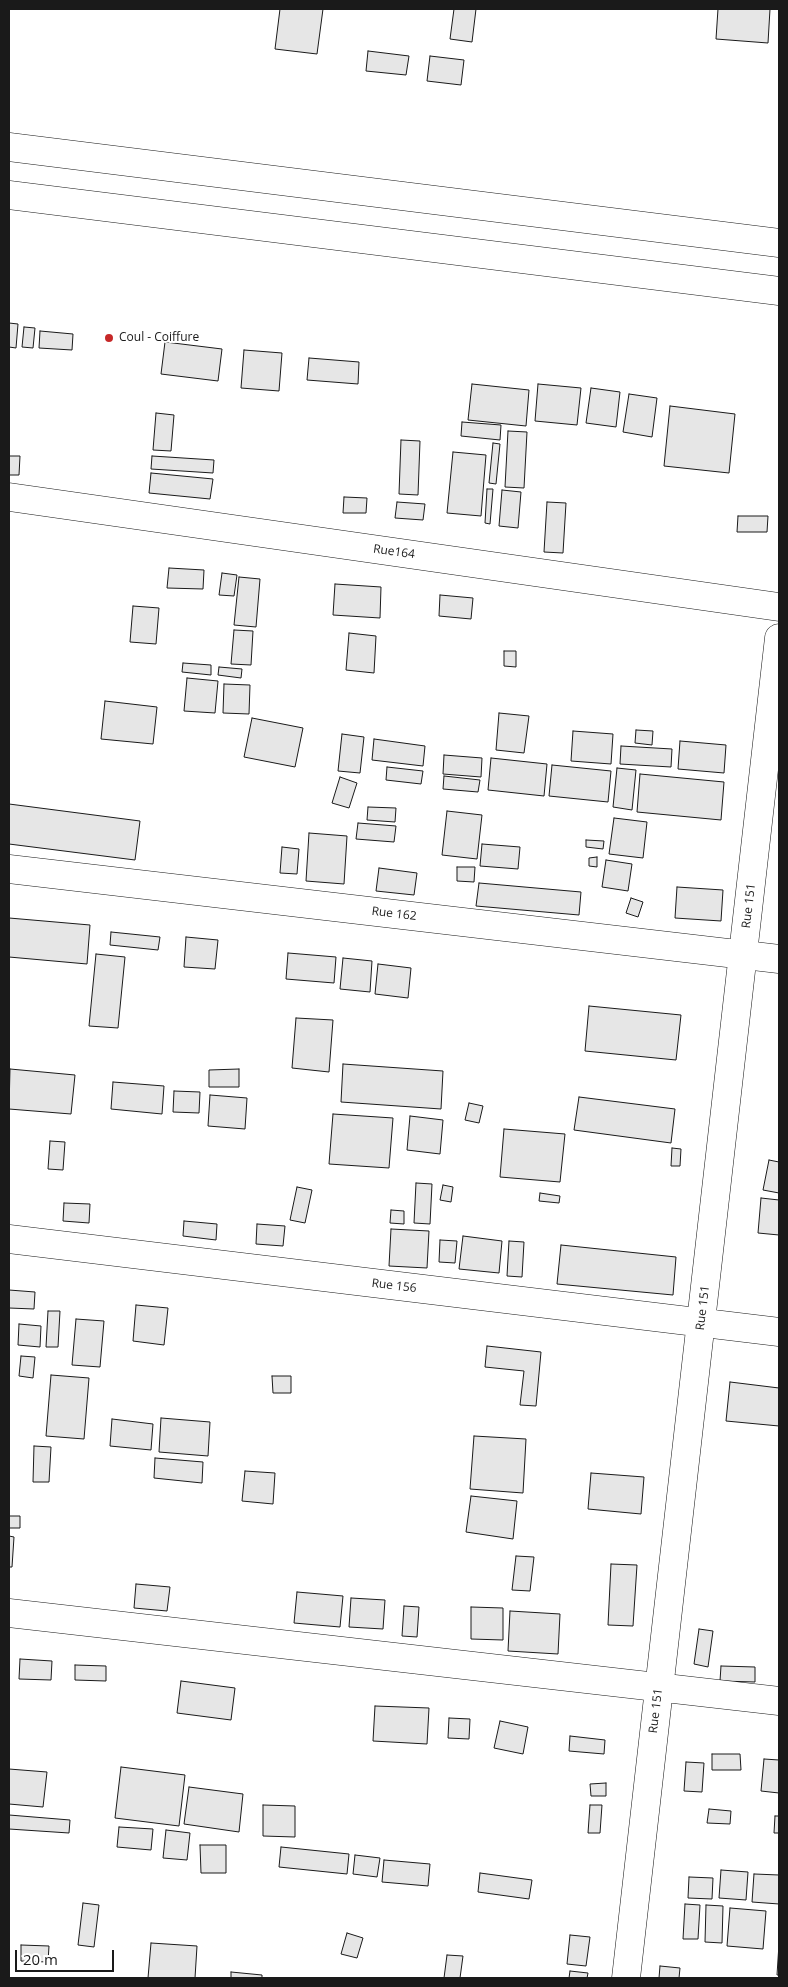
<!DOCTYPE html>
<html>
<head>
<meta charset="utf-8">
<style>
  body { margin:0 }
  #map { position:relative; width:788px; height:1987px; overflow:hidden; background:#fff; font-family:"Open Sans",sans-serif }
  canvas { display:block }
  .frame { position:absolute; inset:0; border:10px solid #1a1a1a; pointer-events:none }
  .scale { position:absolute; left:15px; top:1950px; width:99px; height:22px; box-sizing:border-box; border:2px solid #1a1a1a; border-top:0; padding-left:6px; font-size:15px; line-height:18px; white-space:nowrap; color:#1a1a1a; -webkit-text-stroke:4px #fff; paint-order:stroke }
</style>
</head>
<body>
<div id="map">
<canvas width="788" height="1987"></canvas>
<div class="frame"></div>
<div class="scale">20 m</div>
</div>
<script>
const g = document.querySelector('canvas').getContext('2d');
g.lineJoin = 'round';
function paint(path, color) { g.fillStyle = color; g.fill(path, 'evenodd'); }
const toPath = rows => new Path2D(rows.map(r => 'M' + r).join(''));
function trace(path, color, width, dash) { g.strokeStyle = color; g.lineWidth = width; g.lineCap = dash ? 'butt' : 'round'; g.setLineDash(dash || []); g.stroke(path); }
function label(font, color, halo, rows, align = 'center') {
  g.font = font + ' "Open Sans",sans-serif'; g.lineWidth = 4; g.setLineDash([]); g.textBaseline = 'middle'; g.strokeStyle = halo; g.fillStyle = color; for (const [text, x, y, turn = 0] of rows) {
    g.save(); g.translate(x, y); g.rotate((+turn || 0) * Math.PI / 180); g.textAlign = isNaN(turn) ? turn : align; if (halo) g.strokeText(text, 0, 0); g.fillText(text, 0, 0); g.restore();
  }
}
const building = toPath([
  [280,9,323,9,317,54,275,49,280,9],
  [454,9,476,9,472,42,450,39,454,9],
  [718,9,770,9,768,43,716,39,718,9],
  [368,51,409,56,406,75,366,71,368,51],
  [430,56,464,60,461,85,427,81,430,56],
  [9,323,18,324,16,348,9,347,9,323],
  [24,327,35,328,33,348,22,347,24,327],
  [40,331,73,334,72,350,39,348,40,331],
  [165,342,222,349,218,381,161,374,165,342],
  [244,350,282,353,279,391,241,388,244,350],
  [309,358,359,362,358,384,307,380,309,358],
  [472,384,529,390,526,426,468,420,472,384],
  [538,384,581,388,577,425,535,421,538,384],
  [591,388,620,392,616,427,586,423,591,388],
  [629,394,657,398,652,437,623,432,629,394],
  [670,406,735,414,729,473,664,466,670,406],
  [156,413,174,415,171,451,153,450,156,413],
  [462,422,501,425,500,440,461,436,462,422],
  [508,431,527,432,524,488,505,487,508,431],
  [401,440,420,441,418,495,399,494,401,440],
  [493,443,500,444,496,484,489,483,493,443],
  [453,452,486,455,481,516,447,513,453,452],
  [9,456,20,456,19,475,9,475,9,456],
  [152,456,214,460,213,473,151,469,152,456],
  [151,473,213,479,210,499,149,493,151,473],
  [487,489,493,489,490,524,485,523,487,489],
  [502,490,521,492,518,528,499,526,502,490],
  [344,497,367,498,366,513,343,513,344,497],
  [397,502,425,504,423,520,395,518,397,502],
  [547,502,566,503,563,553,544,552,547,502],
  [738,516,768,516,767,532,737,532,738,516],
  [169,568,204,570,203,589,167,588,169,568],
  [222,573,237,575,234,596,219,595,222,573],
  [239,577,260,579,256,627,234,625,239,577],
  [335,584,381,587,380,618,333,615,335,584],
  [440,595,473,598,471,619,439,616,440,595],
  [133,606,159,608,156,644,130,642,133,606],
  [234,630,253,631,251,665,231,664,234,630],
  [349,633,376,636,374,673,346,670,349,633],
  [504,651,516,651,516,667,504,666,504,651],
  [183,663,211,665,211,675,182,672,183,663],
  [219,667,242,669,241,678,218,675,219,667],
  [187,678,218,681,215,713,184,711,187,678],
  [224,684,250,685,249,714,223,713,224,684],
  [105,701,157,707,153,744,101,739,105,701],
  [499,713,529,716,524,753,496,750,499,713],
  [252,718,303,728,295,767,244,757,252,718],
  [636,730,653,731,652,745,635,743,636,730],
  [573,731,613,734,611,764,571,761,573,731],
  [342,734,364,737,360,773,338,771,342,734],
  [374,739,425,746,423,766,372,760,374,739],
  [680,741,726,745,724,773,678,769,680,741],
  [621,746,672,749,671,767,620,764,621,746],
  [444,755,482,758,481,777,443,774,444,755],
  [491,758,547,764,544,796,488,790,491,758],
  [552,765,611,771,608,802,549,796,552,765],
  [387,767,423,771,421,784,386,780,387,767],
  [617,768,636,770,632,810,613,807,617,768],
  [640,774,724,782,721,820,637,812,640,774],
  [444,776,480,780,478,792,443,789,444,776],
  [340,777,357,783,349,808,332,803,340,777],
  [9,804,140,821,135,860,9,844,9,804],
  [368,807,396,808,395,822,367,820,368,807],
  [447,811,482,815,477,859,442,855,447,811],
  [614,818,647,822,643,858,609,854,614,818],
  [358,823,396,826,394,842,356,839,358,823],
  [309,833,347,836,344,884,306,881,309,833],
  [586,840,604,841,603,849,586,847,586,840],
  [482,844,520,847,518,869,480,866,482,844],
  [282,847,299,849,297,874,280,873,282,847],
  [597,857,597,867,589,866,589,858,597,857],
  [606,860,632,864,628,891,602,887,606,860],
  [457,867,475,867,474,882,457,881,457,867],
  [379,868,417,873,414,895,376,891,379,868],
  [479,883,581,892,579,915,476,906,479,883],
  [677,887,723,890,721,921,675,918,677,887],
  [631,898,643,902,638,917,626,913,631,898],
  [9,918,90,925,87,964,9,957,9,918],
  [111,932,160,937,158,950,110,945,111,932],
  [186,937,218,940,215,969,184,967,186,937],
  [288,953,336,957,334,983,286,979,288,953],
  [96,954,125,957,118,1028,89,1026,96,954],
  [343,958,372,961,370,992,340,989,343,958],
  [378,964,411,968,408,998,375,994,378,964],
  [589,1006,681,1015,676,1060,585,1051,589,1006],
  [296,1018,333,1020,329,1072,292,1068,296,1018],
  [343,1064,443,1071,441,1109,341,1102,343,1064],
  [10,1069,75,1075,71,1114,9,1109,10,1069],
  [239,1069,239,1087,209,1087,209,1070,239,1069],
  [113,1082,164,1086,162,1114,111,1109,113,1082],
  [174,1091,200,1092,199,1113,173,1112,174,1091],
  [210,1095,247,1098,245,1129,208,1126,210,1095],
  [579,1097,675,1109,671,1143,574,1130,579,1097],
  [469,1103,483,1106,479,1123,465,1120,469,1103],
  [333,1114,393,1118,389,1168,329,1164,333,1114],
  [410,1116,443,1120,440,1154,407,1150,410,1116],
  [504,1129,565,1134,560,1182,500,1177,504,1129],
  [50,1141,65,1142,63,1170,48,1169,50,1141],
  [672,1148,681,1149,680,1166,671,1166,672,1148],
  [769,1160,779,1162,779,1193,763,1190,769,1160],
  [416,1183,432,1184,430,1224,414,1223,416,1183],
  [443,1185,453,1187,451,1202,440,1200,443,1185],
  [297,1187,312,1190,305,1223,290,1220,297,1187],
  [540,1193,560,1196,559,1203,539,1201,540,1193],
  [761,1198,779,1200,779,1235,758,1233,761,1198],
  [64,1203,90,1204,89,1223,63,1221,64,1203],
  [391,1210,404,1211,404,1224,390,1223,391,1210],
  [184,1221,217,1224,216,1240,183,1236,184,1221],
  [257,1224,285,1226,283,1246,256,1244,257,1224],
  [391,1229,429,1231,427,1268,389,1266,391,1229],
  [463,1236,502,1241,499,1273,459,1269,463,1236],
  [440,1240,457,1241,455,1263,439,1262,440,1240],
  [509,1241,524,1242,522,1277,507,1276,509,1241],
  [561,1245,676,1257,673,1295,557,1284,561,1245],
  [9,1290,35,1292,34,1309,9,1308,9,1290],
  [136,1305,168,1308,164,1345,133,1341,136,1305],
  [48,1311,60,1311,58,1347,46,1347,48,1311],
  [76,1319,104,1321,100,1367,72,1365,76,1319],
  [19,1324,41,1326,40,1347,18,1345,19,1324],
  [487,1346,541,1352,536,1406,520,1405,524,1371,485,1367,487,1346],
  [21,1356,35,1357,33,1378,19,1376,21,1356],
  [51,1375,89,1378,84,1439,46,1436,51,1375],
  [272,1376,291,1376,291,1393,273,1393,272,1376],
  [730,1382,779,1388,779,1426,726,1421,730,1382],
  [161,1418,210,1422,208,1456,159,1452,161,1418],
  [112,1419,153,1424,151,1450,110,1446,112,1419],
  [474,1436,526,1439,523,1493,470,1489,474,1436],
  [34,1446,51,1447,49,1482,33,1482,34,1446],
  [155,1458,203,1462,202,1483,154,1478,155,1458],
  [245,1471,275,1473,273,1504,242,1501,245,1471],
  [591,1473,644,1477,641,1514,588,1509,591,1473],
  [471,1496,517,1501,513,1539,466,1532,471,1496],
  [9,1516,20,1516,20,1528,9,1528,9,1516],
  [9,1536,14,1537,12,1567,9,1567,9,1536],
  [516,1556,534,1557,530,1591,512,1590,516,1556],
  [611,1564,637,1565,633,1626,608,1625,611,1564],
  [136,1584,170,1587,167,1611,134,1608,136,1584],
  [297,1592,343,1596,340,1627,294,1623,297,1592],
  [351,1598,385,1600,383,1629,349,1627,351,1598],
  [404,1606,419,1607,417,1637,402,1636,404,1606],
  [471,1607,503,1608,503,1640,471,1639,471,1607],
  [510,1611,560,1614,558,1654,508,1651,510,1611],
  [699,1629,713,1631,708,1667,694,1664,699,1629],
  [20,1659,52,1661,51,1680,19,1679,20,1659],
  [75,1665,106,1666,106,1681,75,1680,75,1665],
  [721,1666,755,1667,755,1682,720,1681,721,1666],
  [181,1681,235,1688,231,1720,177,1713,181,1681],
  [375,1706,429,1708,427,1744,373,1741,375,1706],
  [449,1718,470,1719,469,1739,448,1738,449,1718],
  [500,1721,528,1727,523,1754,494,1748,500,1721],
  [570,1736,605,1740,604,1754,569,1751,570,1736],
  [712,1754,740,1754,741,1770,712,1770,712,1754],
  [764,1759,779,1760,779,1793,761,1791,764,1759],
  [686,1762,704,1763,702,1792,684,1791,686,1762],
  [121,1767,185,1775,179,1826,115,1818,121,1767],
  [9,1769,47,1772,43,1807,9,1804,9,1769],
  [606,1783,606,1796,591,1796,590,1784,606,1783],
  [189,1787,243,1794,239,1832,184,1824,189,1787],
  [263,1805,295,1806,295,1837,263,1836,263,1805],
  [590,1805,602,1805,600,1833,588,1833,590,1805],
  [709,1809,731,1811,730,1824,707,1823,709,1809],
  [9,1815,70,1820,69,1833,9,1829,9,1815],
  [775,1816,779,1816,779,1833,774,1833,775,1816],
  [119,1827,153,1829,151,1850,117,1847,119,1827],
  [166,1830,190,1833,187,1860,163,1858,166,1830],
  [200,1845,226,1845,226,1873,201,1873,200,1845],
  [281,1847,349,1854,347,1874,279,1867,281,1847],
  [355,1855,380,1858,377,1877,353,1874,355,1855],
  [384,1860,430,1864,428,1886,382,1882,384,1860],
  [721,1870,748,1872,746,1900,719,1898,721,1870],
  [480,1873,532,1880,529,1899,478,1892,480,1873],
  [754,1874,779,1875,779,1904,752,1902,754,1874],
  [689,1877,713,1878,712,1899,688,1898,689,1877],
  [83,1903,99,1905,94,1947,78,1945,83,1903],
  [685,1904,700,1905,698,1939,683,1939,685,1904],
  [706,1905,723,1906,722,1943,705,1942,706,1905],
  [730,1908,766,1911,763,1949,727,1946,730,1908],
  [347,1933,363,1938,357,1958,341,1954,347,1933],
  [570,1935,590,1937,586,1966,567,1964,570,1935],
  [151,1943,197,1946,195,1978,148,1978,151,1943],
  [779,1944,779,1975,777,1975,779,1944],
  [21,1945,49,1946,48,1962,21,1961,21,1945],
  [447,1955,463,1956,460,1978,444,1978,447,1955],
  [660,1966,680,1968,679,1978,659,1978,660,1966],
  [570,1971,588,1973,587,1978,569,1978,570,1971],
  [231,1972,262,1975,262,1978,231,1978,231,1972]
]);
paint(building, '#e6e6e6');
trace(building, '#1a1a1a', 1);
const street = toPath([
  [9,497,779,607],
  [9,869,779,959],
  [9,1239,779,1332],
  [9,1613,779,1701],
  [626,1978,779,638]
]);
const secondary = toPath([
  [9,147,779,243],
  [9,195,779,291]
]);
trace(street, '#1a1a1a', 29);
trace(secondary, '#1a1a1a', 29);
trace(street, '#fff', 28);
trace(secondary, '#fff', 28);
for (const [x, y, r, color] of [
  [109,338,5,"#c62828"]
]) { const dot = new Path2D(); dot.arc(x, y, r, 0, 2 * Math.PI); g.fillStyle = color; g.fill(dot); trace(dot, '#fff', 2); }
label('12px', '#1a1a1a', '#fff', [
  ["Coul - Coiffure",119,338]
], 'left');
label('12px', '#1a1a1a', '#fff', [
  ["Rue164",394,552,8],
  ["Rue 151",749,906,-83],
  ["Rue 162",394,914,7],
  ["Rue 156",394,1286,7],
  ["Rue 151",703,1308,-83],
  ["Rue 151",656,1711,-83]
]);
</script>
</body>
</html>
